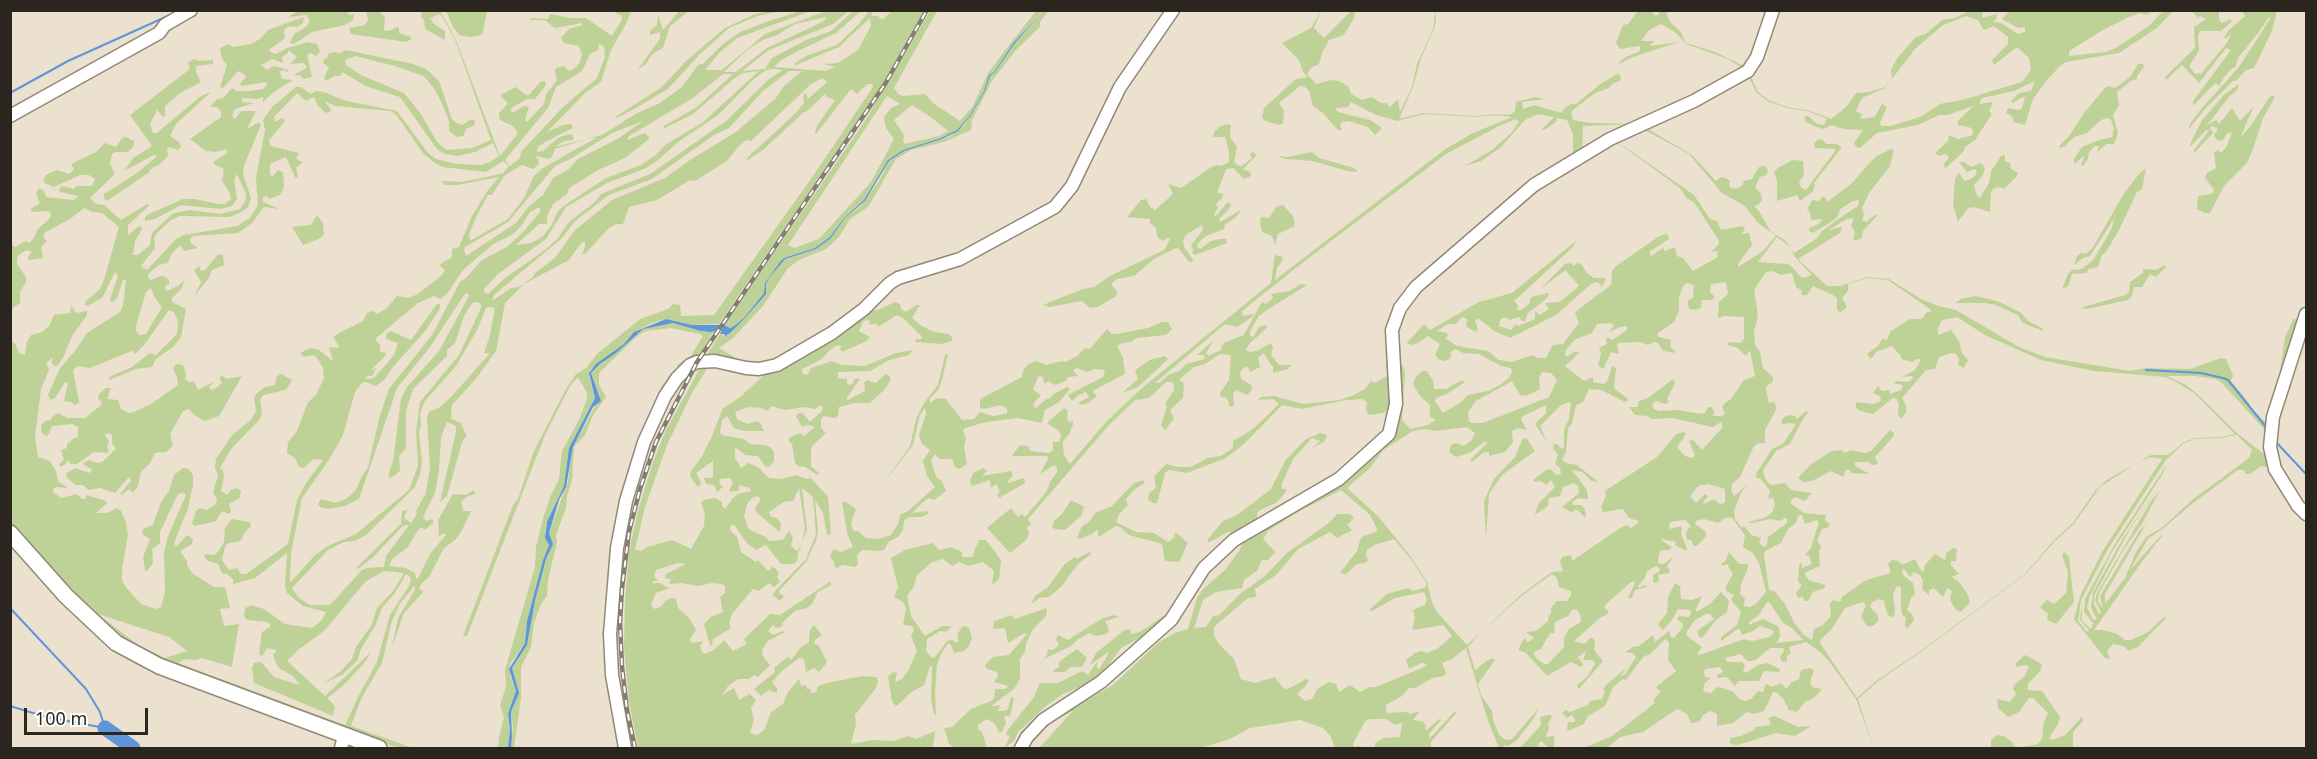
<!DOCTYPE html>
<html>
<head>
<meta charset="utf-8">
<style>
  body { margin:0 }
  #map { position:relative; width:2317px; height:759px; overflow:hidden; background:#ebe1ce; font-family:"Noto Sans",sans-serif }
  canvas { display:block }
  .frame { position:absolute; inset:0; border:12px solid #2a261f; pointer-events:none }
  .scale { position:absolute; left:24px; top:708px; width:124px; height:27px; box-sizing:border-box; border:3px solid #2a261f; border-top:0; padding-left:8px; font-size:18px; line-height:21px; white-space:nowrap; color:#2a261f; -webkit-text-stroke:4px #fff; paint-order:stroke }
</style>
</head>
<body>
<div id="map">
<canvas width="2317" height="759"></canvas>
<div class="frame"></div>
<div class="scale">100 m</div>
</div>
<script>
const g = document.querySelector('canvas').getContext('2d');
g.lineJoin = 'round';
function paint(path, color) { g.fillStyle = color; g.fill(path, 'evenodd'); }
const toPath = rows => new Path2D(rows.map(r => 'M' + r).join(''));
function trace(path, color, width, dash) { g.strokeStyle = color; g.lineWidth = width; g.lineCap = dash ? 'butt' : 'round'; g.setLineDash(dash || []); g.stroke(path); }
paint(toPath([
  [298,11,346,11,350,15,354,14,353,20,345,25,312,32,294,44,290,43,294,34,306,27,310,21,306,15,288,17],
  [366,11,378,11,385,17,384,31,391,30,397,27,399,28,399,33,409,36,412,39,406,42,351,34,349,28,365,25,368,20],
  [422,11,440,11,446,21,456,40,500,156,518,133,513,126,500,120,499,113,508,103,501,96,502,94,516,87,526,95,529,95,540,82,545,81,546,85,535,99,527,99,511,108,511,111,514,112,524,106,529,107,525,120,527,122,544,104,546,94,557,80,555,71,556,68,564,66,569,71,572,70,579,64,582,55,579,46,564,43,561,38,569,29,583,25,582,23,555,28,545,20,531,20,530,18,548,19,550,14,570,18,586,18,612,36,622,20,622,16,613,11,631,11,626,24,611,50,601,82,585,93,547,132,563,125,571,124,573,128,545,142,538,147,537,152,543,151,558,138,568,134,573,135,573,140,564,141,555,147,602,135,637,113,660,103,682,87,698,65,703,64,723,44,740,32,769,21,800,11,811,11,737,38,720,52,705,70,722,70,765,34,826,11,849,11,833,24,769,50,742,71,765,69,772,58,806,40,831,31,853,11,861,11,836,33,798,51,781,60,774,67,825,71,835,67,824,64,838,63,858,50,871,26,870,18,839,47,796,65,794,64,806,56,837,45,859,24,869,11,874,11,871,14,873,16,878,16,882,20,892,11,925,11,882,85,719,324,692,325,666,319,652,323,634,332,624,344,590,370,589,376,595,398,569,448,564,486,547,522,545,532,549,545,543,560,527,621,525,643,510,664,510,675,516,691,508,714,510,729,508,748,498,748,499,737,504,718,500,705,506,687,505,670,535,567,536,547,542,522,550,497,559,479,562,451,580,418,587,398,587,393,579,379,577,378,570,386,545,435,467,636,463,636,513,505,518,499,533,453,566,389,576,374,586,368,597,354,640,319,668,309,673,304,680,305,681,316,714,315,813,176,873,87,872,84,867,84,857,94,851,89,816,134,815,131,817,126,835,100,827,97,825,94,807,111,803,113,763,150,746,161,748,157,796,113,804,103,803,96,806,93,808,99,827,82,822,78,811,84,751,141,747,140,740,145,727,161,695,181,690,180,657,200,629,207,623,224,616,224,609,228,585,254,582,255,585,246,585,242,582,242,569,260,524,284,505,303,496,351,475,380,452,405,451,419,461,423,467,437,464,438,461,446,447,496,440,502,456,432,456,426,447,422,441,437,439,470,435,493,423,517,426,521,432,519,434,522,425,530,421,527,418,530,407,548,393,558,389,566,406,568,415,573,416,579,418,578,430,554,446,535,444,533,439,536,438,520,453,494,466,495,474,490,475,494,466,497,461,502,463,511,471,511,461,532,455,540,444,548,429,577,422,583,419,588,423,592,404,613,392,648,398,618,415,590,415,585,399,605,391,624,382,663,361,699,351,726,413,748,398,748,167,665,126,642,97,619,76,598,11,524,11,342,15,343,19,353,25,355,27,342,31,335,42,332,49,326,54,315,70,313,71,305,76,313,87,311,87,315,72,336,63,358,58,365,55,366,52,363,52,358,46,363,49,370,41,389,35,437,38,457,50,461,56,471,58,481,68,488,57,487,53,489,53,492,61,498,77,494,82,499,86,499,86,495,106,501,107,503,96,513,107,513,117,508,121,511,126,522,128,535,122,568,122,580,125,586,141,604,156,609,161,607,165,593,164,553,168,536,186,495,183,493,178,494,160,532,160,543,152,549,153,563,147,571,145,570,143,557,150,539,142,534,143,529,153,525,161,502,169,491,174,475,183,468,189,469,193,475,193,485,188,508,174,543,176,547,187,535,193,539,192,544,180,551,187,561,187,565,192,573,214,587,225,587,230,608,220,609,224,626,239,624,232,667,202,658,196,660,184,659,178,663,345,725,360,693,377,662,390,615,409,586,411,579,409,576,406,574,395,593,382,608,376,624,361,649,357,661,342,675,324,683,340,672,352,659,356,647,371,626,377,608,394,590,404,573,384,571,366,581,324,631,298,650,287,661,325,696,371,652,365,662,342,687,327,698,335,706,333,716,254,683,252,668,254,663,261,662,274,677,300,685,293,676,279,668,276,663,273,655,277,650,267,648,262,656,259,654,262,632,271,626,268,622,247,620,244,616,245,608,252,605,264,609,285,624,312,628,322,620,326,612,303,606,287,593,285,587,287,553,255,578,233,584,233,579,227,574,222,573,218,564,208,561,204,557,205,554,214,555,218,552,224,542,225,528,232,519,250,522,251,526,244,533,242,539,238,542,228,543,225,547,222,560,229,570,237,568,241,574,246,574,288,544,297,500,306,483,323,460,313,459,304,468,299,467,295,458,287,453,288,442,297,431,308,402,316,395,324,378,323,368,317,358,314,355,304,357,300,353,310,348,319,350,333,361,329,347,337,348,339,346,333,337,337,334,363,321,367,313,373,311,377,314,387,308,397,296,408,298,418,294,442,275,445,270,439,265,452,257,452,249,459,247,472,216,488,190,499,177,457,185,444,185,442,181,461,182,482,178,503,173,509,166,503,161,486,172,443,167,435,163,423,153,397,116,391,111,336,106,324,101,330,108,331,111,326,113,318,106,314,97,306,101,297,93,274,117,275,122,282,118,285,121,269,140,270,145,274,147,299,153,296,159,303,162,296,168,298,176,296,179,286,157,270,164,270,175,273,176,278,170,283,172,284,187,280,195,269,199,266,196,263,198,263,202,279,209,264,207,252,223,238,233,193,236,190,239,191,243,198,248,184,251,181,246,179,246,171,255,168,263,159,265,149,273,148,277,151,280,161,276,166,277,169,280,169,284,166,285,165,288,167,291,178,286,184,280,182,288,172,298,172,302,186,309,181,337,173,347,156,359,152,367,136,369,109,380,109,377,132,367,150,353,156,355,177,334,178,321,174,312,169,310,144,345,135,354,133,351,129,352,90,368,77,366,73,371,79,402,75,405,71,402,64,401,68,383,65,382,55,398,51,400,48,395,60,368,75,351,87,333,120,312,123,305,126,280,123,280,117,298,112,303,110,299,118,276,115,272,102,298,89,305,86,306,85,302,100,289,104,280,119,227,102,213,92,212,84,208,70,219,44,233,44,238,47,241,41,247,43,258,28,260,28,257,32,252,27,250,20,254,17,258,17,264,26,277,26,282,20,292,20,303,11,309,11,244,15,247,26,241,29,243,34,238,37,230,49,219,51,215,49,211,31,212,31,209,40,203,36,194,39,188,44,191,46,197,74,200,78,196,60,192,59,189,62,186,74,189,76,186,92,186,95,179,89,175,80,175,54,187,45,183,43,180,46,175,57,170,69,174,74,169,71,165,73,163,96,152,105,143,116,147,122,138,126,137,134,141,134,146,128,152,115,152,112,154,110,164,115,174,90,198,96,204,104,205,121,220,147,204,150,205,128,225,128,235,138,227,141,226,142,229,135,241,133,255,138,255,150,245,152,233,172,214,189,210,221,214,240,209,245,202,246,194,237,174,234,180,237,199,232,206,221,209,181,205,155,219,145,221,145,217,149,214,183,199,195,199,218,204,225,204,231,199,230,193,222,181,224,169,215,165,213,162,227,153,227,149,216,152,206,151,190,139,221,117,221,111,217,107,210,107,217,99,223,98,232,88,237,91,250,91,263,89,267,85,266,82,242,86,240,84,246,77,244,74,238,71,223,88,220,87,227,65,222,59,220,48,228,44,233,47,251,44,260,39,268,30,304,17,303,23,297,27,289,26,284,30,285,38,269,50,272,53,276,54,287,48,308,42,317,44,320,52,316,56,311,53,307,54,312,77,304,79,299,75,295,76,295,74,305,69,307,66,303,63,290,64,297,57,288,50,288,53,282,57,283,63,272,59,261,65,267,70,274,66,289,70,287,72,283,70,280,72,281,76,283,79,293,80,275,91,263,102,263,97,257,99,242,98,242,102,254,103,235,109,232,116,235,119,241,111,256,111,247,129,259,122,261,125,244,166,243,174,251,198,248,207,240,213,229,217,180,216,171,220,157,233,154,238,155,248,141,266,147,270,176,239,184,235,237,226,250,218,258,205,256,177,265,130,263,120,272,107,296,87,301,87,310,94,317,91,324,92,346,101,397,111,428,153,436,159,457,164,482,165,490,162,499,156,493,143,475,152,457,156,445,154,437,149,400,97,366,86,342,72,340,76,334,76,326,81,324,78,329,67,323,63,324,59,327,58,329,53,336,52,338,54,346,50,413,64,426,69,439,81,452,119,455,122,462,125,470,120,475,120,474,126,467,128,463,136,457,137,449,131,449,121,444,108,435,90,424,76,395,66,355,56,345,60,346,65,363,76,404,93,421,114,437,142,447,150,472,148,491,140,455,40,445,21,440,14,430,18,434,24,445,31,445,40,425,29,424,20,421,17],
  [826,17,825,20,820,23,767,48,736,72,724,72,748,49,763,40,777,35,795,24],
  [599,44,604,47,605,57,597,78,563,107,521,152,520,158,510,166,505,160,548,108,556,87,582,71,590,54,598,50],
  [774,69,783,70,769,79,726,121,650,174,601,194,595,202,568,223,558,238,545,250,505,278,488,294,484,292,484,289,498,274,546,239,566,207,607,183,644,169,658,160,678,142,718,115,754,79,766,70],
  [759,71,702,123,665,145,656,155,641,165,606,178,565,205,558,211,551,226,542,237,531,243,516,245,539,224,547,224,547,216,553,204,567,194,569,188,598,170,625,158,650,138,645,133,627,140,629,136,693,98,723,74,733,74,697,107,664,126,663,129,693,114,736,77,743,73],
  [789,71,802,71,783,87,776,98,736,132,690,160,665,178,612,200,574,231,555,258,535,273,533,277,519,287,511,288,492,301,494,295,562,238,575,221,609,195,652,179,714,135,729,128,763,91],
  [643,121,619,138,578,159,569,169,553,178,543,195,529,206,516,223,466,256,464,250,465,247,508,222,555,166,570,159,612,133],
  [590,138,596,138,543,168,534,176,524,198,508,219,470,241,469,234,477,215,488,195,492,195,504,176,522,165,533,169,536,167,539,163,538,159,535,158,537,156,548,159,552,157,555,149],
  [540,207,540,212,524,231,507,247,482,260,466,278,460,282,432,335,389,389,380,415,368,467,361,478,356,490,346,499,336,503,321,499,318,504,320,507,328,509,345,506,359,499,397,388,430,347,464,295,468,293,469,296,439,351,407,387,401,399,393,461,388,476,391,478,400,471,399,456,406,448,406,411,413,389,447,356,447,350,455,343,464,316,470,306,474,302,481,303,481,308,459,355,420,402,416,431,418,466,409,490,356,534,328,546,314,556,290,583,291,553,302,498,329,460,343,435,355,392,362,383,366,382,376,386,384,380,393,367,426,330,440,308,440,304,437,304,411,340,391,331,386,334,386,339,398,343,394,355,374,378,367,379,365,377,373,375,376,368,370,371,385,356,386,353,380,352,380,345,375,339,418,303,434,296,441,299,447,294,463,270,492,245,513,234,522,225,530,212],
  [151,288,155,298,162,307,146,334,139,335,136,331,136,326,146,292],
  [489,307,495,308,490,335,484,353,490,353,451,397,440,407,429,412,427,417,430,468,426,493,416,511,417,514,411,523,404,518,407,510,402,511,401,524,356,568,358,569,372,558,403,526,409,525,386,556,384,567,367,568,362,570,330,605,310,605,299,598,292,588,328,550,344,542,355,541,366,535,415,487,420,474,422,462,419,432,421,425,420,414,424,402,456,366,477,330,486,308],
  [98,614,169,637,187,651,165,658,138,645],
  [446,11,487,11,483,32,481,35,470,37,459,35,453,27],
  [679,11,689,11,670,26,663,48,652,54,646,64,638,69,660,39,660,32,650,35,650,31,657,25,658,15,663,30],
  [767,11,782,11,757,16,729,28,699,55,668,89,634,109,617,118,615,117,662,87,687,60,725,28,753,15],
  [930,11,937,11,894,88,898,94,903,96,925,94,933,103,960,121,973,106,988,73,1006,49,1036,11,1042,11,1014,42,994,72,989,75,984,91,968,118,957,130,941,138,903,150,888,160,864,200,844,218,830,237,815,248,784,258,765,283,764,293,744,318,734,326,730,328,724,325,863,124],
  [887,96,900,104,891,108,884,117,886,128,894,139,871,182,819,239,794,248,788,245],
  [912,105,932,118,948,131,939,136,905,144,903,141,904,135,894,120],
  [1043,11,1048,11,1040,22,1040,27,1016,50,992,81,972,120,971,130,944,142,911,150,896,159,868,207,850,219,839,237,826,249,799,260,788,268,763,306,733,338,719,348,746,364,754,366,769,364,806,346,866,304,820,339,779,362,759,367,750,367,705,358,720,334,725,336,730,333,759,302,766,294,766,284,769,278,781,263,785,259,816,249,831,238,845,218,861,206,879,181,889,161,904,151,949,137,965,125,985,91,990,76,995,72,1015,43],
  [1321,11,1314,28,1324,38,1351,11,1355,13,1354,18,1346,32,1342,36,1329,40,1322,53,1319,64,1311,68,1307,74,1316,84,1331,80,1339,81,1348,86,1351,94,1362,100,1372,97,1381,103,1386,103,1390,107,1398,99,1400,112,1412,87,1417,64,1433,29,1435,11,1436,20,1434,29,1421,58,1413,87,1399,119,1423,113,1474,116,1497,114,1510,115,1515,111,1516,102,1535,97,1544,99,1522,102,1523,109,1534,105,1561,113,1565,108,1571,104,1576,104,1599,85,1617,74,1620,75,1621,80,1612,84,1609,88,1595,93,1573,110,1571,114,1573,120,1590,123,1638,124,1583,126,1582,153,1573,158,1573,134,1567,120,1557,118,1556,122,1544,130,1542,129,1554,117,1538,114,1525,120,1500,148,1481,161,1465,166,1492,150,1511,133,1519,122,1516,119,1499,126,1446,154,1306,260,1242,311,1243,316,1254,314,1252,317,1237,327,1225,324,1155,383,1159,383,1170,374,1179,371,1186,364,1205,359,1204,355,1197,355,1214,340,1206,353,1208,356,1221,350,1222,345,1226,342,1244,335,1261,303,1264,302,1265,305,1272,299,1273,297,1271,294,1289,291,1301,284,1307,285,1264,312,1258,317,1250,332,1250,336,1253,337,1259,327,1265,325,1268,327,1250,343,1246,350,1249,352,1257,351,1271,343,1273,347,1271,355,1279,365,1291,365,1288,369,1273,373,1273,367,1263,353,1258,358,1260,367,1250,372,1248,367,1243,368,1240,373,1241,379,1251,385,1252,390,1247,395,1236,390,1233,394,1234,406,1230,407,1227,398,1221,397,1220,393,1229,380,1231,355,1220,354,1205,364,1194,367,1179,380,1184,383,1183,398,1172,408,1170,411,1174,418,1165,430,1161,425,1167,406,1165,404,1174,390,1174,385,1172,382,1166,382,1149,398,1135,400,1109,425,1028,519,1031,524,1027,527,1029,533,1027,539,1010,553,987,528,1011,508,1018,517,1022,514,1025,517,1047,491,1050,482,1057,472,1057,467,1054,465,1040,474,1049,457,1045,456,1012,456,1019,446,1024,445,1029,447,1030,451,1049,453,1053,450,1053,442,1059,442,1061,436,1059,431,1047,423,1064,408,1068,411,1067,419,1069,422,1073,421,1073,425,1069,434,1063,441,1063,445,1064,455,1070,464,1106,422,1142,388,1271,283,1275,254,1277,256,1281,256,1283,260,1277,268,1275,280,1444,150,1471,134,1512,117,1497,115,1474,117,1424,114,1397,121,1376,115,1351,102,1348,107,1335,108,1338,112,1370,120,1382,128,1375,135,1368,127,1349,121,1342,122,1340,126,1342,130,1338,130,1323,113,1313,106,1309,91,1305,87,1300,86,1279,103,1284,111,1283,123,1279,125,1265,121,1262,117,1264,108,1296,79,1308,77,1303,72,1299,60,1282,43,1311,28],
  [1638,11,1652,11,1654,15,1659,15,1658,11,1666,11,1670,22,1680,31,1686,43,1715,52,1742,65,1751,57,1745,70,1728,59,1686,44,1676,33,1661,24,1649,30,1641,41,1655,41,1651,44,1651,46,1679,42,1633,57,1617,65,1624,58,1640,51,1640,46,1620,49,1616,43,1623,25,1628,24],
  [1969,11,1983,11,1982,18,1996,14,1997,18,1993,22,2001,23,2018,34,2025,32,2025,27,2018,28,2002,19,2009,11,2152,11,2147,15,2140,13,2129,17,2103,30,2069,51,2069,56,2106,52,2116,48,2150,25,2163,11,2173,11,2157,28,2119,53,2066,62,2060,66,2046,81,2033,99,2025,125,2014,122,2012,116,2006,113,2008,108,2019,110,2022,108,2025,97,2022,97,2013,103,2011,101,2019,93,2031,91,2035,81,2014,91,1982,98,1979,104,1993,102,1989,111,1992,114,1975,140,1965,147,1964,151,1945,169,1944,163,1949,158,1947,155,1945,154,1939,156,1935,153,1948,141,1949,135,1958,139,1973,135,1972,128,1958,125,1958,121,1973,106,1948,115,1939,115,1918,125,1877,133,1860,148,1856,147,1854,143,1863,130,1844,129,1831,125,1824,129,1816,127,1806,122,1804,118,1807,115,1817,124,1824,125,1827,119,1807,111,1791,109,1769,102,1757,93,1747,74,1749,72,1758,92,1770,101,1791,108,1807,110,1831,119,1846,107,1856,93,1869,92,1885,87,1892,79,1891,70,1898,57,1916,37,1926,34,1942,20,1955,18],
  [1966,16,1978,20,1984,30,1994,26,2008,37,2008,44,1992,60,1994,65,2017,47,2029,58,2031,70,2022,82,1962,100,1940,104,1920,117,1891,126,1881,126,1880,123,1887,107,1882,104,1875,117,1860,119,1862,114,1856,111,1862,98,1885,88,1915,49,1943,25],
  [2187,11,2219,11,2219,20,2222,23,2230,19,2232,21,2221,31,2200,31,2198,36,2199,51,2189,66,2195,74,2200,73,2200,75,2226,44,2231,34,2225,39,2224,37,2229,30,2245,16,2242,11,2277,11,2272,31,2254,68,2246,70,2236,81,2233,81,2205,109,2188,130,2190,124,2202,108,2239,67,2270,19,2269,17,2259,32,2238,58,2235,68,2232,68,2224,77,2219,86,2215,83,2193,106,2193,101,2231,50,2226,48,2199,83,2182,65,2166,80,2165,77,2195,48,2194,27,2206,19,2200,16,2198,18,2193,12],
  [194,59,199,61,213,60,213,64,196,66,196,72,201,82,180,93,165,106,165,116,163,117,157,110,150,124,153,133,157,133,201,96,211,92,176,124,170,136,179,142,181,147,178,150,169,147,167,149,168,156,158,166,153,167,148,173,107,201,104,198,104,194,137,173,157,156,154,155,124,171,133,158,152,146,130,115,190,69,188,62],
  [2138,64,2143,64,2144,67,2137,76,2137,79,2131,81,2117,92,2119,105,2113,115,2118,133,2114,144,2107,144,2097,152,2099,146,2095,146,2089,152,2088,159,2084,165,2081,166,2084,156,2074,164,2074,159,2082,147,2099,140,2112,137,2114,128,2111,120,2107,118,2101,120,2087,133,2074,137,2064,147,2060,148,2059,146,2070,135,2084,113,2105,88,2109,86,2115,88,2130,77],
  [2239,84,2237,90,2229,97,2207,125,2216,120,2219,124,2232,108,2240,121,2254,106,2240,138,2252,124,2268,99,2272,95,2275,97,2263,118,2254,146,2247,163,2224,186,2210,213,2205,213,2197,209,2198,196,2212,194,2214,190,2205,178,2207,173,2216,168,2214,152,2218,150,2221,153,2227,146,2232,132,2227,134,2222,141,2216,139,2214,135,2218,129,2212,126,2210,128,2213,133,2194,153,2194,150,2209,131,2206,130,2191,146,2190,144,2202,120,2225,94],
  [1227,124,1231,125,1230,137,1237,147,1234,162,1237,165,1242,166,1252,158,1250,154,1252,152,1257,155,1243,169,1250,172,1251,176,1247,178,1244,179,1233,168,1226,169,1217,193,1223,194,1222,198,1216,204,1218,208,1214,214,1215,217,1228,202,1231,205,1228,210,1219,219,1220,222,1241,210,1237,216,1225,225,1224,229,1206,236,1199,242,1197,247,1200,249,1211,241,1220,239,1226,239,1227,243,1195,255,1192,253,1193,250,1191,245,1203,230,1202,225,1187,234,1183,240,1184,247,1194,261,1189,262,1179,249,1176,248,1154,259,1134,276,1117,279,1111,284,1118,293,1116,296,1098,307,1090,308,1082,301,1049,307,1043,305,1083,289,1094,287,1110,276,1164,250,1170,239,1167,238,1163,241,1158,238,1156,228,1150,223,1150,219,1127,217,1141,200,1146,199,1150,207,1155,210,1173,194,1168,184,1181,188,1210,168,1216,165,1221,166,1229,162,1229,152,1225,137,1213,137,1214,132,1221,126],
  [1643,126,1692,155,1716,181,1721,177,1726,178,1730,181,1729,185,1731,188,1735,189,1742,186,1744,181,1752,179,1759,167,1766,166,1768,171,1766,175,1760,177,1755,187,1761,194,1762,200,1759,204,1754,206,1759,211,1771,232,1785,240,1794,253,1816,239,1822,231,1847,213,1858,206,1859,200,1853,201,1840,209,1838,216,1834,220,1813,233,1809,231,1809,228,1817,225,1822,221,1821,219,1811,220,1810,212,1807,210,1812,200,1818,201,1824,196,1827,202,1851,184,1875,157,1891,149,1894,150,1890,166,1869,193,1862,208,1864,215,1862,220,1866,222,1876,214,1877,216,1863,231,1862,238,1853,241,1855,232,1851,226,1854,218,1847,219,1828,230,1842,227,1840,233,1798,259,1827,286,1840,286,1868,277,1889,279,1921,299,1938,306,1956,310,2019,347,2045,357,2130,371,2146,368,2190,369,2221,358,2226,359,2233,375,2231,381,2249,403,2250,407,2265,422,2268,419,2279,379,2285,337,2294,318,2301,324,2279,384,2267,435,2263,428,2221,382,2215,379,2195,376,2167,376,2186,385,2195,392,2238,434,2269,458,2272,468,2261,466,2250,474,2246,474,2244,470,2238,470,2193,503,2165,527,2148,539,2130,570,2163,533,2162,536,2141,563,2094,630,2103,630,2117,634,2125,640,2131,640,2148,632,2165,616,2166,618,2138,647,2128,651,2124,646,2113,644,2107,651,2110,659,2105,658,2074,619,2081,594,2102,552,2162,459,2151,457,2138,462,2100,487,2074,524,2055,541,2026,574,1918,654,1877,682,1858,699,1874,748,1856,699,1829,661,1820,652,1806,642,1789,647,1791,653,1787,656,1787,661,1782,662,1780,657,1784,651,1783,648,1770,648,1757,659,1752,661,1747,661,1741,654,1725,658,1727,662,1742,662,1745,665,1743,671,1746,673,1758,665,1768,663,1780,669,1779,672,1764,671,1759,681,1739,681,1735,686,1727,677,1717,678,1717,675,1723,672,1720,667,1705,669,1704,672,1705,677,1711,678,1705,683,1703,689,1705,692,1711,693,1717,687,1722,688,1734,692,1739,699,1745,701,1751,699,1758,691,1763,692,1765,685,1767,684,1772,687,1781,683,1786,689,1792,682,1799,679,1801,670,1811,668,1814,671,1810,682,1812,687,1822,689,1814,698,1805,702,1797,712,1789,710,1783,698,1777,693,1773,692,1764,711,1754,714,1747,712,1733,723,1717,726,1717,714,1710,711,1703,715,1699,722,1691,723,1687,714,1677,709,1643,732,1620,737,1607,748,1584,748,1612,736,1655,703,1654,699,1661,691,1656,688,1658,685,1676,671,1668,660,1669,642,1665,639,1650,654,1643,657,1626,680,1623,679,1613,687,1605,706,1588,716,1584,724,1570,730,1567,730,1568,722,1575,722,1575,719,1572,715,1567,718,1562,713,1565,710,1570,712,1588,705,1590,701,1602,699,1605,692,1603,690,1606,685,1626,668,1621,676,1625,674,1636,657,1632,653,1625,652,1633,647,1639,646,1653,635,1655,642,1669,631,1671,637,1674,638,1683,627,1682,623,1677,619,1679,616,1689,617,1691,613,1690,610,1678,609,1672,620,1663,630,1658,624,1667,613,1668,597,1675,583,1680,586,1681,599,1692,600,1702,596,1696,609,1696,612,1710,604,1721,592,1729,601,1727,612,1716,620,1702,638,1699,637,1697,631,1714,619,1710,614,1706,614,1695,620,1687,631,1686,635,1702,647,1698,653,1699,655,1744,639,1752,641,1769,637,1774,632,1773,630,1760,626,1753,631,1742,635,1739,628,1721,641,1721,637,1737,625,1741,612,1731,600,1734,595,1726,591,1726,586,1733,574,1727,564,1723,566,1721,564,1726,560,1729,552,1739,564,1748,564,1747,571,1741,584,1740,594,1745,598,1744,606,1750,607,1757,603,1766,592,1759,563,1753,553,1743,547,1745,535,1732,518,1727,517,1718,523,1704,519,1696,521,1695,524,1706,532,1706,536,1697,546,1694,546,1691,540,1687,540,1686,532,1691,526,1685,520,1670,522,1669,529,1682,526,1681,534,1687,548,1686,551,1675,545,1676,542,1662,539,1662,541,1672,547,1669,550,1661,550,1659,554,1658,563,1664,564,1674,556,1667,566,1670,571,1669,573,1658,575,1659,581,1656,583,1653,582,1653,575,1660,571,1659,568,1656,566,1647,571,1645,578,1638,586,1638,588,1646,585,1647,587,1635,590,1632,598,1628,598,1636,581,1631,582,1606,604,1604,608,1608,611,1608,614,1601,617,1574,641,1585,644,1590,638,1593,638,1595,641,1594,650,1603,661,1579,689,1577,688,1578,684,1587,677,1595,664,1593,660,1583,660,1586,651,1578,657,1583,664,1581,667,1571,662,1547,676,1526,653,1518,650,1524,638,1528,642,1534,638,1526,632,1536,631,1548,621,1549,615,1551,614,1551,608,1557,601,1567,601,1571,595,1571,591,1559,587,1557,578,1552,574,1524,594,1479,634,1468,647,1475,670,1488,660,1493,658,1495,660,1478,684,1481,695,1492,711,1493,720,1499,735,1506,740,1512,739,1538,709,1534,718,1517,740,1508,746,1504,745,1503,748,1499,748,1488,721,1466,648,1452,659,1442,663,1446,673,1444,676,1433,678,1415,688,1409,688,1402,696,1386,705,1386,713,1408,712,1410,714,1420,711,1413,720,1424,722,1423,724,1426,724,1425,729,1427,730,1439,719,1441,720,1429,734,1430,738,1453,713,1458,711,1431,742,1431,748,1375,748,1375,743,1384,738,1400,737,1402,723,1395,725,1387,719,1370,719,1365,721,1353,744,1354,747,1360,746,1362,748,1335,748,1331,737,1323,728,1300,720,1250,728,1230,739,1201,748,1039,748,1073,711,1052,722,1025,746,1034,735,1052,720,1113,685,1159,642,1175,633,1188,629,1197,598,1203,589,1225,570,1239,551,1246,536,1340,482,1391,438,1398,425,1400,409,1394,346,1396,326,1404,305,1418,288,1530,192,1615,139],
  [1643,129,1689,154,1722,193,1745,206,1757,222,1776,236,1763,251,1738,267,1738,264,1752,245,1749,233,1742,234,1745,228,1742,226,1721,230,1717,221,1710,219,1694,195,1625,147,1614,141],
  [1612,143,1621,145,1680,188,1686,198,1694,202,1719,241,1719,244,1711,252,1717,251,1718,257,1693,271,1683,258,1677,256,1675,247,1665,251,1663,248,1651,256,1649,252,1669,239,1668,235,1665,234,1658,237,1616,266,1612,271,1611,285,1579,309,1575,313,1579,323,1563,344,1553,345,1546,358,1537,358,1533,355,1512,362,1499,360,1488,351,1457,346,1445,338,1448,336,1447,333,1437,331,1448,324,1456,324,1462,317,1467,319,1466,326,1475,332,1478,329,1475,321,1478,318,1494,331,1510,338,1556,315,1591,284,1596,282,1601,284,1600,287,1603,285,1606,278,1594,278,1587,273,1581,264,1578,263,1573,266,1571,263,1565,264,1540,289,1566,270,1569,275,1579,285,1576,289,1559,302,1545,303,1549,309,1540,315,1535,311,1535,319,1518,326,1516,324,1511,330,1499,326,1500,320,1505,317,1510,320,1519,317,1522,321,1525,321,1528,313,1547,298,1549,294,1548,293,1531,297,1529,304,1521,310,1517,310,1518,305,1514,301,1572,248,1577,240,1512,293,1479,302,1430,330,1424,324,1407,343,1411,345,1418,343,1428,336,1440,344,1435,355,1440,360,1445,361,1449,359,1451,357,1450,352,1456,349,1463,353,1479,354,1501,366,1511,368,1512,371,1510,377,1500,385,1488,391,1468,395,1461,402,1443,413,1435,401,1436,398,1447,394,1465,382,1462,380,1446,389,1434,389,1433,381,1427,371,1422,371,1415,378,1413,384,1420,396,1430,405,1430,417,1436,420,1428,425,1410,429,1402,420,1405,375,1404,368,1398,361,1396,343,1398,320,1407,302,1426,283,1486,233,1531,192],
  [1777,237,1790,247,1795,257,1812,275,1802,278,1791,266,1787,264,1758,262],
  [1772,271,1781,275,1792,273,1796,287,1801,290,1802,295,1807,295,1813,286,1833,295,1837,298,1837,309,1840,313,1847,307,1842,298,1848,291,1848,284,1868,278,1888,280,1930,309,1931,312,1927,312,1922,319,1910,319,1891,331,1887,340,1882,339,1878,346,1867,354,1871,359,1876,352,1892,346,1901,356,1901,359,1912,362,1917,359,1921,359,1915,370,1902,377,1912,376,1913,379,1908,382,1896,381,1893,383,1903,385,1901,390,1890,394,1890,390,1882,391,1878,386,1873,393,1880,396,1881,401,1874,404,1856,402,1856,408,1860,411,1873,414,1893,398,1897,399,1899,405,1898,416,1902,418,1906,412,1906,405,1902,398,1926,370,1935,369,1939,357,1952,353,1956,354,1959,359,1958,365,1964,368,1968,360,1962,353,1959,341,1951,330,1938,335,1938,328,1942,320,1957,317,1985,335,2041,360,2094,371,2165,377,2176,382,2194,393,2235,434,2222,437,2194,438,2183,443,2168,455,2151,455,2108,479,2095,491,2073,523,2054,540,2025,574,1918,653,1876,681,1857,698,1820,643,1821,639,1831,630,1845,608,1863,602,1866,605,1861,617,1867,626,1873,626,1879,620,1877,614,1870,607,1872,602,1879,599,1884,601,1887,613,1889,616,1894,617,1895,611,1893,594,1897,586,1901,587,1901,608,1902,614,1906,618,1905,625,1907,629,1914,620,1912,614,1907,610,1911,598,1915,594,1913,583,1903,575,1902,570,1905,570,1910,577,1914,572,1920,575,1923,581,1922,589,1929,595,1929,590,1934,588,1943,597,1947,588,1952,591,1950,600,1956,610,1961,612,1970,602,1967,593,1958,581,1951,577,1959,574,1951,565,1951,561,1956,561,1957,549,1953,548,1946,553,1945,560,1935,554,1925,565,1924,571,1921,571,1915,559,1902,565,1898,561,1892,560,1888,564,1891,573,1866,580,1842,597,1840,602,1833,600,1830,604,1831,616,1823,625,1814,629,1812,640,1804,635,1795,624,1785,604,1774,591,1769,590,1764,555,1765,551,1781,543,1788,529,1796,523,1798,516,1802,515,1805,524,1817,520,1819,522,1811,548,1805,555,1809,556,1812,564,1802,568,1801,562,1799,566,1798,582,1802,585,1796,593,1798,598,1803,597,1804,601,1808,601,1813,592,1825,588,1825,585,1809,580,1804,573,1820,566,1819,551,1821,547,1817,540,1822,529,1827,528,1830,525,1825,520,1826,515,1804,513,1790,503,1794,497,1805,501,1812,493,1791,490,1785,483,1771,485,1765,479,1763,470,1776,451,1790,444,1803,419,1808,413,1806,411,1797,419,1795,416,1789,415,1784,417,1781,421,1782,424,1789,423,1796,424,1783,444,1772,449,1756,474,1756,478,1761,479,1770,491,1768,499,1773,498,1775,504,1772,513,1764,518,1748,522,1752,523,1770,519,1780,521,1785,518,1787,519,1787,523,1768,537,1767,545,1764,547,1759,543,1761,538,1751,535,1744,526,1742,528,1735,519,1734,511,1741,493,1747,485,1734,496,1731,489,1732,484,1740,477,1754,446,1759,443,1765,443,1765,430,1777,408,1774,402,1769,403,1768,399,1766,387,1773,381,1773,377,1763,368,1760,352,1755,345,1754,332,1758,315,1754,290,1766,272],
  [1726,282,1728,294,1719,302,1718,317,1719,318,1724,316,1744,317,1744,339,1740,343,1729,342,1727,345,1738,348,1744,355,1747,355,1750,350,1755,376,1744,380,1731,399,1725,403,1722,407,1725,414,1721,416,1713,416,1714,411,1711,407,1708,407,1705,413,1702,414,1677,410,1659,411,1654,409,1652,404,1656,401,1665,404,1669,402,1667,399,1675,383,1673,379,1648,398,1639,401,1637,407,1629,407,1635,415,1647,416,1652,419,1672,418,1713,427,1721,422,1723,427,1702,450,1693,440,1689,441,1695,455,1692,458,1685,456,1677,447,1686,434,1684,432,1676,434,1657,457,1605,491,1606,496,1601,507,1603,512,1623,509,1629,518,1639,521,1637,524,1631,528,1627,525,1620,528,1572,561,1572,557,1569,555,1562,557,1560,562,1563,571,1552,572,1523,593,1467,645,1437,612,1432,602,1427,582,1411,557,1378,516,1347,488,1371,467,1383,450,1413,431,1426,429,1434,431,1467,427,1475,433,1472,440,1464,446,1456,443,1451,445,1449,452,1456,457,1471,452,1484,442,1488,442,1470,460,1472,462,1484,452,1489,452,1489,456,1505,452,1513,442,1512,431,1518,428,1527,430,1521,419,1523,416,1546,405,1546,413,1535,424,1547,442,1540,426,1560,406,1569,402,1571,403,1569,419,1564,429,1564,447,1562,449,1557,444,1553,445,1553,449,1558,454,1555,464,1560,468,1561,474,1557,475,1550,469,1546,470,1533,480,1535,482,1541,481,1546,485,1551,480,1555,487,1539,503,1535,513,1536,514,1548,506,1549,498,1560,496,1563,487,1574,483,1578,486,1579,493,1562,507,1573,513,1574,510,1578,510,1585,518,1586,514,1584,508,1581,505,1573,505,1572,502,1579,498,1588,499,1587,490,1572,470,1582,472,1592,481,1598,482,1577,465,1566,463,1562,460,1566,452,1568,429,1572,423,1576,405,1583,402,1589,389,1601,390,1625,402,1628,401,1628,399,1614,388,1616,368,1612,366,1608,380,1604,384,1593,382,1593,377,1584,381,1565,366,1580,352,1574,352,1566,357,1565,354,1566,350,1574,340,1592,333,1597,324,1611,323,1614,325,1609,332,1620,327,1627,326,1627,330,1612,340,1606,337,1607,344,1599,348,1601,353,1598,365,1601,368,1604,368,1611,352,1619,354,1617,345,1619,343,1640,342,1648,345,1654,342,1658,343,1662,350,1673,353,1675,352,1670,346,1671,340,1659,337,1657,334,1674,322,1679,310,1679,297,1683,286,1687,283,1694,285,1693,298,1688,300,1688,304,1689,309,1695,310,1701,308,1702,300,1712,300,1715,297,1710,292,1711,284],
  [1542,372,1551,373,1557,380,1549,397,1483,423,1471,423,1469,421,1468,412,1476,401,1512,381,1520,395,1526,396,1540,389,1539,378],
  [2237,435,2252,450,2249,458,2192,500,2163,527,2146,537,2136,552,2125,578,2105,604,2105,594,2146,524,2140,530,2100,596,2103,609,2098,602,2099,593,2124,549,2142,524,2160,490,2151,501,2097,593,2095,600,2101,612,2099,614,2094,604,2094,596,2129,531,2165,476,2122,540,2093,592,2091,608,2097,619,2093,620,2087,607,2090,596,2112,552,2162,475,2167,464,2116,542,2085,599,2084,612,2093,623,2091,629,2082,621,2082,603,2080,620,2089,630,2087,632,2078,621,2081,600,2108,549,2166,460,2183,444,2194,439,2222,438],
  [1708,484,1725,489,1725,503,1720,504,1714,499,1704,504,1703,502,1708,496,1705,494,1696,503,1690,496,1698,486],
  [1341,490,1370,515,1377,529,1376,532,1363,536,1360,540,1357,551,1340,573,1346,574,1357,564,1365,563,1368,560,1366,555,1367,550,1374,545,1394,539,1410,558,1426,582,1426,587,1413,591,1408,588,1387,594,1369,610,1372,611,1395,598,1424,592,1427,600,1425,605,1413,610,1415,619,1412,628,1414,630,1443,625,1452,636,1437,649,1427,653,1421,651,1415,653,1406,660,1409,669,1421,663,1427,664,1424,667,1376,687,1370,687,1360,692,1350,685,1339,692,1336,684,1329,682,1317,689,1312,699,1305,701,1297,694,1306,686,1309,680,1306,679,1288,689,1283,688,1275,677,1255,683,1241,679,1234,659,1218,643,1214,635,1214,627,1248,598,1256,597,1255,589,1276,575,1298,549,1330,532,1337,538,1352,530,1347,525,1354,518,1350,514,1337,514,1330,522,1287,553,1266,575,1240,594,1219,615,1213,616,1206,627,1194,628,1203,600,1216,592,1242,588,1244,580,1257,571,1262,560,1268,560,1275,552,1263,539,1268,531,1296,513],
  [1767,602,1770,603,1783,623,1792,628,1803,640,1776,643,1780,637,1779,627,1763,619,1749,625,1749,622,1759,615],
  [1576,609,1580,614,1581,622,1569,629,1564,638,1564,647,1548,664,1544,664,1535,657,1534,652,1541,649,1550,633,1554,633,1555,622,1568,616,1572,610],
  [1819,139,1823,140,1826,144,1837,144,1842,147,1814,183,1815,186,1813,191,1800,201,1797,195,1777,201,1777,180,1774,172,1778,168,1792,160,1803,161,1804,175,1799,182,1801,187,1806,190,1835,151,1835,149,1815,148,1814,143],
  [1312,152,1319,158,1354,168,1358,172,1347,171,1313,161,1285,159,1277,156,1287,157],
  [2005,155,2005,161,2010,163,2011,169,2018,173,2016,177,2004,189,2000,187,1994,188,1991,192,1990,212,1974,207,1968,208,1958,222,1953,205,1955,179,1959,173,1964,181,1969,180,1975,176,1977,171,1974,169,1967,172,1959,162,1964,162,1971,167,1981,163,1985,168,1983,175,1974,185,1976,194,1980,198,1989,183,1991,171,2001,156],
  [2146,168,2142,189,2137,192,2119,230,2106,252,2102,255,2098,267,2089,269,2086,273,2072,274,2068,286,2062,289,2068,274,2072,270,2082,269,2094,259,2111,230,2115,217,2090,256,2083,258,2074,265,2077,256,2081,253,2085,254,2092,249,2123,195,2138,175],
  [1283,205,1293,216,1295,226,1278,234,1275,245,1272,236,1262,232,1260,221,1261,217,1269,218,1277,206],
  [317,215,323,223,324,234,319,239,303,245,292,227,311,225],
  [218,254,223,255,224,265,212,270,209,278,194,296,201,282,194,270,199,266,201,271,205,270],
  [2164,265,2166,267,2156,277,2150,274,2142,287,2134,287,2132,296,2128,300,2087,309,2080,308,2125,295,2129,292,2130,282,2143,273,2143,269,2157,270],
  [1975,296,1997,301,2020,312,2028,321,2042,328,2043,331,2023,323,2018,315,1996,305,1985,303,1955,303,1961,299],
  [895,302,900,304,901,309,906,312,916,305,920,305,912,318,922,326,934,332,949,334,952,337,952,341,942,344,915,342,916,339,922,339,922,337,903,318,897,315,878,327,877,324,870,325,869,320,863,321,859,331,870,337,867,341,842,352,840,349,842,346,837,345,829,351,822,359,802,369,802,373,807,375,811,368,832,361,842,365,865,366,896,353,913,350,909,355,889,360,870,371,838,372,838,378,847,379,847,383,849,385,853,384,854,379,860,379,846,399,848,400,865,391,864,383,867,380,876,383,885,374,890,376,890,381,885,389,870,403,855,403,839,407,838,416,835,418,824,416,821,419,821,428,826,433,812,446,811,451,811,466,820,474,816,474,805,467,798,466,795,463,792,444,789,442,789,438,793,436,800,433,804,436,815,427,808,425,802,427,796,416,799,413,803,413,810,422,821,412,823,409,821,405,815,409,805,407,785,410,772,406,767,411,761,408,748,407,735,412,737,419,747,424,756,421,760,423,764,431,745,431,734,428,727,416,722,420,720,433,722,435,744,439,750,444,765,445,770,447,774,452,774,462,768,467,765,466,758,456,745,455,735,447,735,458,741,468,748,463,758,467,769,478,782,479,796,475,806,479,811,478,828,497,831,534,827,535,823,513,815,500,818,531,816,541,806,562,779,591,780,594,784,596,780,601,774,596,771,598,776,590,806,559,816,534,813,497,802,488,807,530,798,553,797,561,794,564,781,564,766,545,756,550,747,543,734,525,731,525,730,530,737,537,741,552,756,562,758,560,768,571,771,569,771,565,773,568,775,568,779,574,777,576,780,582,774,587,769,583,759,591,753,589,732,614,729,623,731,628,713,639,712,646,710,645,704,624,711,617,723,612,720,597,725,593,725,586,722,584,712,583,698,586,682,583,670,584,669,582,672,580,665,578,666,574,686,564,678,563,656,570,654,576,658,581,653,581,653,583,660,583,669,588,656,593,651,605,653,608,656,609,662,606,665,601,672,598,676,599,678,608,690,619,696,630,690,639,692,643,703,641,700,646,702,652,704,654,714,650,724,640,733,651,747,644,744,639,770,614,780,615,831,581,831,585,818,592,812,604,807,608,795,611,782,623,783,626,776,628,773,625,768,631,773,635,783,631,785,632,768,641,763,648,762,655,770,665,758,677,754,675,749,679,738,679,728,686,722,695,734,688,739,700,750,694,756,700,751,708,754,719,750,733,758,735,765,729,771,712,783,704,788,692,799,679,801,686,806,685,807,689,810,689,812,693,816,692,818,686,827,683,863,676,876,677,878,681,876,688,855,715,856,724,851,744,872,740,893,741,908,736,916,739,935,731,933,746,931,748,638,748,629,701,624,648,625,601,629,551,639,507,653,462,666,430,701,366,710,364,692,393,667,445,645,507,635,550,641,551,647,547,672,540,691,549,704,526,705,515,701,502,704,500,715,498,722,502,722,506,725,509,732,499,738,494,751,491,750,488,739,485,739,490,731,492,729,490,733,482,730,478,720,479,719,483,723,487,717,492,714,485,706,484,704,478,713,478,713,461,696,473,701,482,700,486,697,486,690,476,691,471,701,458,712,436,723,408,739,398,764,375,867,310,878,310],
  [799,488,805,528,802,543,797,551,791,546,793,538,789,531,783,540,769,541,766,537,754,532,748,528,744,516,747,504,752,498,757,496,761,499,755,509,756,512,780,532,781,523,777,518,771,517,769,512,784,502,793,501],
  [1162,322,1168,322,1172,329,1166,335,1137,338,1131,342,1123,343,1117,346,1123,358,1125,374,1094,390,1093,392,1097,396,1088,403,1081,405,1078,403,1089,397,1086,392,1077,396,1072,401,1068,395,1103,377,1105,370,1094,369,1088,372,1077,368,1074,369,1074,372,1078,376,1068,377,1066,381,1055,385,1048,381,1045,384,1042,376,1038,377,1033,390,1041,395,1033,404,1034,407,1036,408,1046,399,1049,399,1054,394,1067,387,1070,389,1059,402,1045,410,1042,423,1018,418,986,422,965,428,963,431,966,438,964,447,967,464,959,469,955,467,952,459,939,459,935,454,931,460,936,477,942,481,946,491,934,500,929,498,923,502,912,513,927,511,929,513,922,517,909,517,904,520,903,530,898,537,888,542,885,549,880,551,862,550,857,555,858,564,855,567,843,565,836,568,834,566,835,563,830,557,833,549,841,552,853,547,847,533,842,502,846,502,856,509,851,523,853,531,858,531,866,538,879,539,891,535,898,524,900,515,908,511,935,487,927,476,923,461,930,450,922,444,919,435,926,414,925,408,920,415,913,445,882,485,910,446,916,419,924,403,938,385,945,355,948,354,942,380,938,390,930,398,930,403,937,398,946,399,962,420,974,419,980,412,993,416,999,415,1007,413,1007,409,1001,405,984,409,980,408,980,399,1022,377,1023,371,1028,364,1037,361,1046,365,1062,361,1066,362,1077,356,1085,348,1090,349,1107,329,1112,334,1117,334,1148,328],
  [665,323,686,325,704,332,716,331,712,334,696,361,676,375,678,364,691,356,703,336,700,334,671,328,646,331,637,336,599,373,599,385,606,397,593,415,585,435,574,447,572,481,567,496,566,508,556,535,557,542,548,580,547,596,541,604,534,623,531,647,521,667,521,698,514,748,511,748,513,727,511,712,517,698,512,668,527,645,535,601,546,559,552,544,549,533,568,481,573,447,600,397,591,373,636,333,643,329],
  [1165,356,1168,359,1138,387,1122,393,1138,379,1135,371,1138,368,1150,360],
  [1391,362,1394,402,1384,413,1369,415,1366,411,1367,402,1362,399,1346,400,1302,409,1282,405,1244,444,1226,458,1187,473,1169,470,1165,473,1157,503,1153,503,1148,500,1149,493,1156,488,1154,477,1162,468,1167,464,1177,467,1191,467,1208,458,1221,456,1233,448,1233,441,1253,429,1279,404,1273,399,1258,400,1261,397,1274,396,1303,404,1340,400,1354,395,1365,389,1371,381,1375,383,1387,376,1389,370,1385,365],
  [176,364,183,365,186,374,185,379,189,382,194,381,198,390,215,381,209,387,211,390,216,388,222,383,219,377,223,376,227,379,242,376,219,416,205,421,194,415,189,409,183,411,170,434,173,446,166,452,155,453,150,463,141,472,138,486,133,493,129,489,122,495,120,494,131,481,129,477,115,493,100,488,88,490,83,485,76,485,67,478,66,474,75,468,90,473,92,469,84,465,83,463,89,460,97,463,102,462,116,449,112,443,112,435,108,433,105,435,109,441,107,448,109,451,107,453,94,452,77,464,71,464,67,460,66,464,60,467,59,464,64,460,61,450,67,448,67,444,73,439,78,437,78,427,72,424,52,426,49,434,46,436,42,433,41,425,45,421,51,420,52,417,58,413,68,418,85,418,100,406,102,402,98,399,99,394,106,388,111,388,107,399,118,400,121,409,129,413,134,412,151,404,178,385,177,377,173,369],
  [281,374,292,380,288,387,285,390,263,395,260,400,262,413,260,419,231,449,220,468,223,470,224,477,221,491,227,495,231,490,237,488,241,491,240,498,229,504,231,511,229,514,222,511,216,521,195,526,192,523,196,511,199,508,207,510,216,504,217,500,213,492,218,475,215,468,216,459,232,435,251,420,256,411,254,399,256,394,265,387,275,385,277,376],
  [1890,430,1894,433,1893,437,1875,457,1878,464,1873,465,1868,462,1855,462,1855,466,1870,474,1851,473,1850,470,1846,470,1843,477,1831,471,1812,481,1803,482,1798,478,1811,464,1832,451,1841,450,1845,453,1851,450,1864,453,1871,451],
  [1320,433,1327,435,1324,442,1312,448,1320,441,1312,438,1293,459,1281,486,1283,489,1286,489,1286,492,1276,503,1260,510,1257,513,1257,523,1254,525,1250,523,1246,524,1234,534,1228,532,1208,543,1208,539,1223,521,1237,515,1271,489,1285,461,1305,440],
  [1523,438,1527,439,1535,451,1502,475,1489,494,1486,539,1484,501,1494,479,1515,457],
  [983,468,987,471,982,476,1011,471,1013,475,1008,481,1008,483,1024,478,1025,483,999,498,997,495,1000,491,996,484,991,488,990,480,972,486,970,481,973,473],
  [1143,480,1145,483,1135,489,1126,499,1128,505,1119,514,1116,522,1136,532,1154,533,1168,542,1175,537,1174,533,1178,534,1188,543,1179,562,1165,561,1162,544,1129,535,1120,527,1116,526,1100,536,1098,536,1098,529,1092,534,1080,539,1077,538,1082,526,1089,522,1095,513,1112,506,1134,483],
  [1071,500,1084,507,1081,516,1065,530,1055,529,1052,527,1054,521,1062,514],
  [979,540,986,540,1001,560,999,579,992,585,994,571,983,562,968,566,959,562,952,566,943,559,932,562,917,575,913,588,907,596,911,616,925,636,942,626,952,626,946,632,940,631,927,639,926,651,932,658,935,657,947,641,952,640,958,643,958,633,962,627,965,626,969,628,972,638,969,646,964,651,954,653,951,645,948,643,941,654,937,665,935,692,936,716,933,711,931,699,932,666,930,666,924,685,910,693,897,706,895,705,892,701,888,676,893,672,897,673,895,682,902,679,908,671,917,651,911,636,914,630,912,626,903,625,906,608,903,602,894,597,898,587,891,558,905,550,933,543,939,550,951,547,962,552,962,557,972,557],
  [1090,552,1092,553,1077,565,1061,587,1049,597,1040,598,1031,604,1035,596,1047,588,1065,564,1075,557,1076,559],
  [2064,552,2069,557,2074,602,2056,624,2047,620,2048,614,2040,607,2047,600,2054,604,2066,593,2068,572,2062,555],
  [1047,608,1046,616,1033,629,1026,644,1025,652,1020,659,1020,679,1014,689,990,707,1000,705,998,711,1004,711,1008,709,1011,697,1014,698,1011,713,1009,717,1007,715,1004,717,1006,723,1002,732,999,732,995,724,987,719,978,725,978,729,982,732,987,748,954,748,949,744,944,728,952,727,971,709,991,701,994,698,995,689,1005,689,1008,686,994,682,998,676,997,672,987,669,985,665,993,657,1009,655,1026,635,1025,633,1008,643,1005,628,993,629,994,621,1012,615,1014,619],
  [1175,608,1147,634,1121,648,1105,670,1092,682,1063,694,1046,706,1018,732,1014,741,1004,748,1010,737,1006,734,1007,731,1034,697,1040,683,1058,683,1082,671,1088,675,1097,662,1097,668,1099,669,1110,651,1090,665,1096,653,1122,632,1127,629,1130,630,1131,634,1140,632],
  [1114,615,1119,617,1105,621,1109,630,1107,634,1096,636,1089,633,1077,640,1071,646,1044,659,1047,655,1048,649,1053,650,1059,645,1056,639,1058,635,1068,640,1101,619],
  [814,625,822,635,815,640,814,643,819,646,827,662,825,665,819,672,814,668,806,672,804,659,799,658,783,670,772,682,777,688,777,693,769,690,761,696,754,689,775,672,774,668,780,663,788,657,791,660,801,647,809,642,810,630],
  [1077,649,1087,658,1082,667,1070,667,1065,672,1054,672,1053,670,1059,667,1059,662],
  [2025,655,2042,664,2041,670,2028,684,2028,690,2042,691,2060,717,2058,724,2049,738,2052,740,2065,735,2082,717,2083,721,2073,732,2073,748,1991,748,1991,740,1997,735,2004,736,2012,742,2015,747,2020,747,2038,744,2042,739,2044,721,2048,713,2033,698,2029,698,2019,712,2008,717,1998,708,1997,699,2010,702,2016,694,2013,689,2014,685,2024,677,2029,667,2026,665,2015,667,2017,662],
  [1548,715,1551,715,1552,718,1548,723,1549,730,1546,735,1547,737,1554,736,1554,748,1549,748,1541,741,1539,743,1538,748,1520,748,1541,725,1540,717],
  [1775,716,1798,727,1811,726,1795,736,1776,733,1738,745,1730,744,1730,738,1741,736,1754,730,1755,727,1770,725,1771,724,1768,718]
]), '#bed298');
paint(toPath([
  [1043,11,1015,43,995,72,990,76,985,91,969,118,958,131,942,139,904,151,889,161,865,201,845,218,831,238,816,249,785,259,769,278,766,284,766,294,745,318,730,333,725,336,724,334,720,334,724,325,730,328,734,326,744,318,764,293,765,283,780,262,784,258,815,248,830,237,844,218,864,200,888,160,903,150,941,138,957,130,968,118,984,91,989,75,994,72,1014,42],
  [666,319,692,325,720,325,716,331,710,332,701,331,673,323,643,329,616,353,600,364,591,373,601,401,593,407,573,447,566,487,559,500,549,533,553,544,546,559,535,601,527,645,512,668,519,693,511,712,512,736,511,748,508,748,510,729,508,714,516,691,509,669,525,643,527,621,543,560,549,545,545,538,547,522,564,486,569,448,595,398,589,373,596,364,624,344,634,332]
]), '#5e96d8');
trace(toPath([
  [10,93,68,61,170,15],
  [2146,370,2201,373,2223,378,2228,380,2266,427],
  [2275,441,2306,474],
  [10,608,86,689,100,712,105,728,46,717,10,706]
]), '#5e96d8', 2);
trace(toPath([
  [105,728,133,748]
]), '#5e96d8', 15);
const minor = toPath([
  [10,116,159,33,165,25,191,10],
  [2306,314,2273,417,2270,447,2275,469,2298,506,2306,514],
  [341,748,344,736],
  [625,748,612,675,610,634,617,548,626,501,644,442,665,396,677,378,690,365,697,362,715,361,746,368,759,369,777,365,832,333,864,309,890,283,898,278,960,259,1055,207,1072,186,1120,87,1173,10],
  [1021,748,1027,737,1043,720,1101,682,1171,620,1204,568,1234,540,1339,479,1389,434,1396,404,1392,330,1400,308,1416,287,1534,185,1610,139,1694,101,1748,71,1757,57,1773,10]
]);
const major = toPath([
  [10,533,66,596,116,643,159,666,379,748]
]);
trace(minor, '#918876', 15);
trace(major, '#918876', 18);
trace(minor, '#fff', 12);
trace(major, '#fff', 15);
const rail = toPath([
  [635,748,627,710,622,667,620,622,622,588,629,532,640,489,656,442,697,362,885,84,927,10]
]);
trace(rail, '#847d71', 4.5);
trace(rail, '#fff', 2, [7]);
</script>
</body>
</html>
